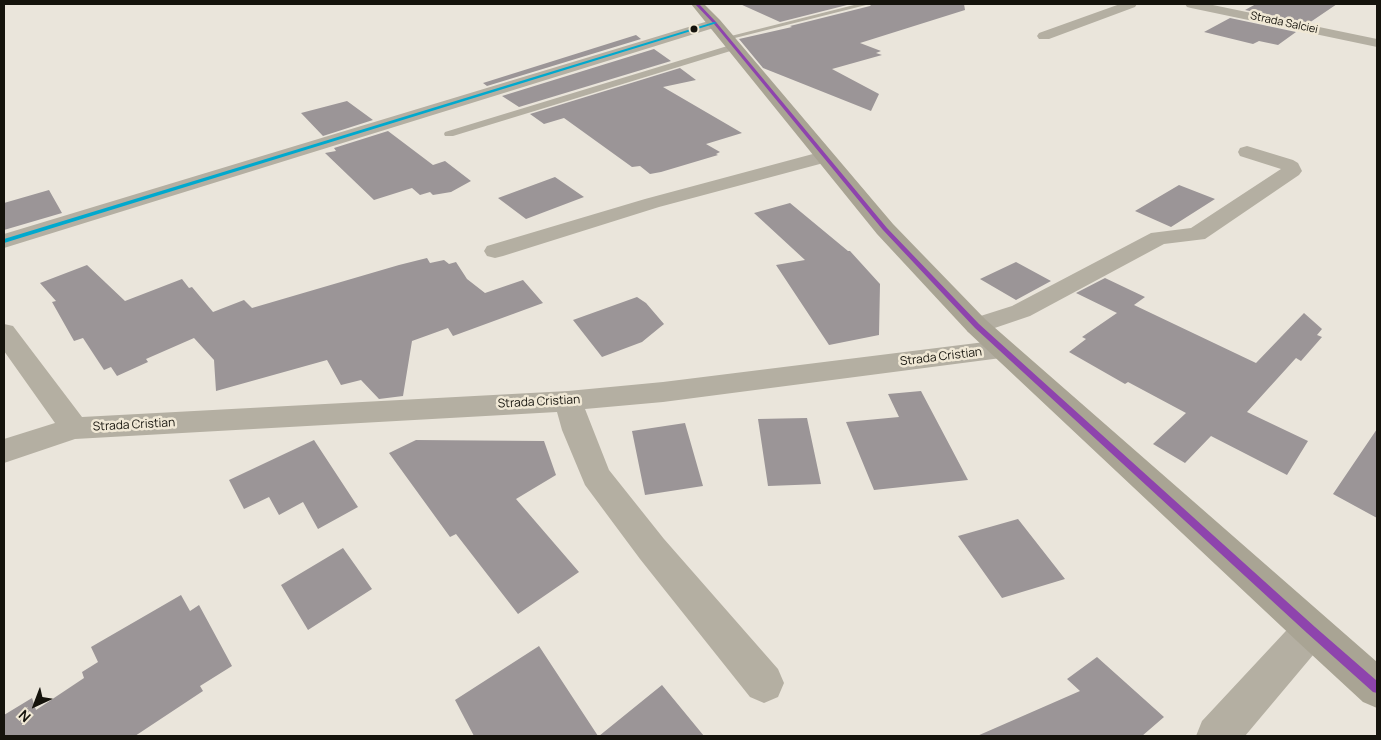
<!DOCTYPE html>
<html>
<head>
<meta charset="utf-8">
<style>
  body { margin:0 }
  #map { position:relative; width:1381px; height:740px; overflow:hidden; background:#eae5db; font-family:Manrope,sans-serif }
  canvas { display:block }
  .frame { position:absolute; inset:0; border:5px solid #15130c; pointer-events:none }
  .north { position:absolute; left:10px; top:680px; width:50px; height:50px; -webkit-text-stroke:4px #f0e8d5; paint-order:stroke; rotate:223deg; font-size:14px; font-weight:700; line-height:20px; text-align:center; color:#15130c }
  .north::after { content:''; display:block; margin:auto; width:18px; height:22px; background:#15130c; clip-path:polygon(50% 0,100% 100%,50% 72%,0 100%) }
</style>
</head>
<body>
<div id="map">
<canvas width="1381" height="740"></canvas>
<div class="frame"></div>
<div class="north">N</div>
</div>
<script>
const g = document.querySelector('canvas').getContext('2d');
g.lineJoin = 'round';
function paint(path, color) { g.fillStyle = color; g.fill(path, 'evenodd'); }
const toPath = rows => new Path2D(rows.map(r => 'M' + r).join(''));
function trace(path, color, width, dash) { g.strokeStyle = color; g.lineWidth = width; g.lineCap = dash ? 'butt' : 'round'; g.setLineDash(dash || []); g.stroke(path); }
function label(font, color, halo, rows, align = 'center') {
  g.font = font + ' Manrope,sans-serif'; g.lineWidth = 5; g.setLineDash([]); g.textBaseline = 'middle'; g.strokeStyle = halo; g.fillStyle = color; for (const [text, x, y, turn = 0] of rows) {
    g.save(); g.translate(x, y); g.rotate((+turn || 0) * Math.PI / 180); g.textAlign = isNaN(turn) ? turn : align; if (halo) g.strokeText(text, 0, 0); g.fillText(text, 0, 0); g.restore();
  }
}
paint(toPath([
  [740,4,851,4,780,22],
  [872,4,964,4,965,10,860,43,881,51,876,53,882,55,832,69,879,94,871,111,763,68,739,39,792,27,790,26,870,6],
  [1256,4,1337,4,1309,23,1245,10],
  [1230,18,1296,32,1278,45,1259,41,1253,44,1204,32],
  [636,35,641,39,487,86,483,83],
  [654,49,671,61,519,107,502,96],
  [680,68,696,80,663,87,742,133,706,144,720,152,716,154,718,155,661,172,650,174,640,166,632,167,564,118,544,124,530,114],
  [347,101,373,120,323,136,301,113],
  [388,131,433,165,445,161,471,181,451,192,433,195,430,192,420,195,412,188,374,200,325,153,336,151,334,148],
  [555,177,584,197,526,219,498,198],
  [1179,185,1215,199,1171,227,1135,211],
  [49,190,62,213,4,230,4,203],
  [790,203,848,251,850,251,880,284,879,335,829,345,776,265,805,260,754,213],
  [427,258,430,263,444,260,449,264,456,262,467,279,485,293,523,280,543,303,453,336,448,328,412,341,403,396,379,399,361,380,341,385,327,360,216,391,214,360,194,338,146,359,148,362,117,376,111,367,104,370,83,338,74,341,52,302,56,301,40,283,87,265,125,301,182,279,189,288,192,287,213,312,244,300,252,308,399,265],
  [1016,262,1051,281,1016,300,980,279],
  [1105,278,1145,297,1134,305,1256,363,1304,313,1322,329,1317,335,1322,337,1301,361,1296,358,1247,412,1308,441,1287,475,1211,436,1185,463,1153,444,1186,413,1128,382,1125,384,1069,352,1086,339,1082,337,1117,313,1076,293],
  [637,297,646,303,664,324,642,342,602,357,573,320],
  [921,391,968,480,874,490,846,422,899,417,888,394],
  [807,418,821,484,768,486,758,419],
  [685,423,703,486,645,495,632,431],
  [1377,429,1377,518,1333,494],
  [314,440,358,507,318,529,303,502,279,515,269,497,244,509,229,480],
  [416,440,544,441,556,475,516,499,579,572,518,614,456,534,450,537,389,453],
  [1018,519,1065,579,1002,598,958,536],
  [343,548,372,589,308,630,281,585],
  [181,595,190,611,199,605,232,666,200,686,203,691,135,736,4,736,4,715,32,698,36,710,84,678,82,672,98,662,91,647],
  [539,646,598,736,474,736,455,700],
  [1097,657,1164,717,1142,736,977,736,1080,691,1067,679],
  [662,685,704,736,599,736]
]), '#9b9597');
paint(toPath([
  [858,4,870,4,727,40,723,38,858,4],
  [734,44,737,45,737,49,453,136,445,136,444,134,445,132,734,44]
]), '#b4afa2');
paint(toPath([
  [1120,4,1137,4,1135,7,1049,39,1039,39,1037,36,1039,33,1120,4],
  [1185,4,1208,4,1377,39,1377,47,1191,8,1187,7,1185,4],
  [715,19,722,23,720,26,4,248,4,234,715,19],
  [1247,146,1293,160,1298,163,1302,171,1299,175,1205,239,1164,244,1030,316,977,334,968,332,964,326,968,320,1012,306,1151,233,1191,228,1281,169,1240,156,1238,152,1240,148,1247,146],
  [824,151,831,153,833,157,831,161,659,207,503,256,495,258,487,256,484,251,487,246,645,199,824,151],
  [4,324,13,326,82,417,568,391,663,382,1001,340,1010,343,1014,349,1010,355,1001,358,663,402,585,409,609,470,664,539,778,669,784,683,778,697,764,703,750,697,640,559,585,485,562,430,557,412,75,439,4,463,4,439,55,423,4,351,4,324],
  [1311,612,1324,618,1330,630,1324,642,1245,736,1196,736,1202,721,1298,618,1311,612]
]), '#b4afa2');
paint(toPath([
  [691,4,704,4,720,20,893,224,986,320,1377,662,1377,708,1363,702,1298,642,968,332,877,234,691,4]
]), '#a9a494');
paint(toPath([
  [695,4,699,4,716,22,887,228,979,324,1315,627,1377,681,1377,693,1373,692,1307,633,975,328,883,230,714,24,695,4]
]), '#8e44ad');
paint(toPath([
  [714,22,717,23,4,243,4,239,714,22]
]), '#00a9ce');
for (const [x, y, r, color] of [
  [694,29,4.5,"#15130c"]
]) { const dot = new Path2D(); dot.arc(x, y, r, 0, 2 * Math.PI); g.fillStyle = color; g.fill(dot); trace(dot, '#f0e8d5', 2); }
label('11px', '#15130c', '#f0e8d5', [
  ["Strada Salciei",1284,23,12]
]);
label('12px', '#15130c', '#f0e8d5', [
  ["Strada Cristian",941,357,-7],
  ["Strada Cristian",539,402,-3],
  ["Strada Cristian",134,425,-3]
]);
</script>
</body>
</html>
